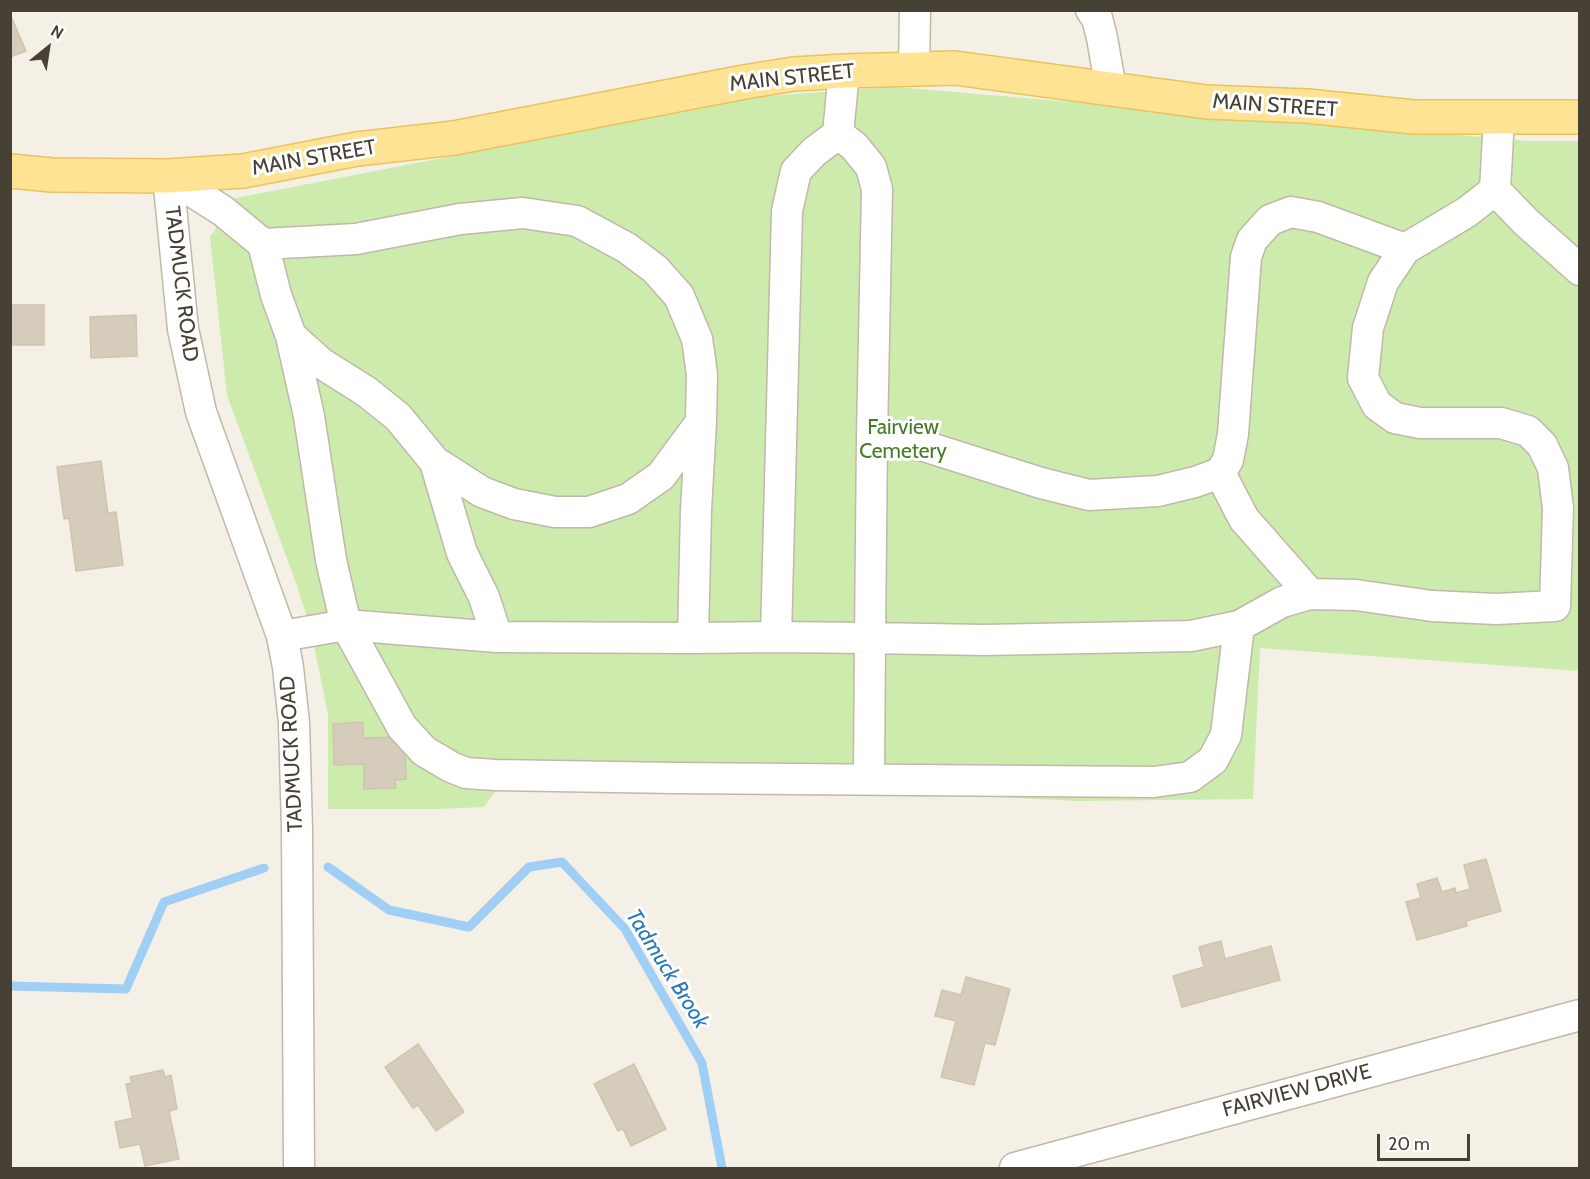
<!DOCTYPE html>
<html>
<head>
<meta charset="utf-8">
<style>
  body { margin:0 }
  #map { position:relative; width:1590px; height:1179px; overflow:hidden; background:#f4f0e6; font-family:Cabin,sans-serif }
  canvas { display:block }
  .frame { position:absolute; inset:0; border:12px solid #474035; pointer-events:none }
  .north { position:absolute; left:18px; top:18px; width:60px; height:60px; -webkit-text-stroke:4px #fff; paint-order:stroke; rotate:30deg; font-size:16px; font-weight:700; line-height:24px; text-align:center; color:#474035 }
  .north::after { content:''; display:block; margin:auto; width:21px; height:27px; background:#474035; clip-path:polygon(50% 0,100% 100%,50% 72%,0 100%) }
  .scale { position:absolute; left:1377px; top:1134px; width:93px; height:27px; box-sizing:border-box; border:3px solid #474035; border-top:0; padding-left:8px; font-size:18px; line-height:21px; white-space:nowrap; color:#474035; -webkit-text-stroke:4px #fff; paint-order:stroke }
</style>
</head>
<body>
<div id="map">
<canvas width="1590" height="1179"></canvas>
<div class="frame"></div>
<div class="north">N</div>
<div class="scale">20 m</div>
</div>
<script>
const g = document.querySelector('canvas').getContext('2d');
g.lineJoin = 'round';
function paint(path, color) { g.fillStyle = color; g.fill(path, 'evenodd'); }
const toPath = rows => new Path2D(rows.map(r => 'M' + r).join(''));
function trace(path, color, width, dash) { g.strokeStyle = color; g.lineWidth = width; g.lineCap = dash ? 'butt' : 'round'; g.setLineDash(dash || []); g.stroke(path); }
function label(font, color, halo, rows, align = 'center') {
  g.font = font + ' Cabin,sans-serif'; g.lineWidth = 6; g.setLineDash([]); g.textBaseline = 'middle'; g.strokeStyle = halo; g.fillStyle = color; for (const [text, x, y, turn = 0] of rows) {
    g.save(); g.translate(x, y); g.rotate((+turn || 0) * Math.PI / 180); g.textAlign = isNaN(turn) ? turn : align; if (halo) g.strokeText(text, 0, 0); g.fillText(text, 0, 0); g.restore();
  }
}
paint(toPath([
  [896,87,1528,141,1579,141,1579,671,1260,648,1253,799,1077,801,828,789,504,779,484,807,439,809,328,809,328,715,310,626,296,583,227,395,210,237,236,198,463,154,736,98]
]), '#cdebac');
trace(toPath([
  [328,867,389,910,469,927,529,867,562,862,625,929,702,1063,722,1168],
  [10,986,126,989,164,902,264,868]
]), '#9fcff4', 9);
const building = toPath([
  [10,14,26,51,10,57,10,14],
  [10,305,44,305,44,345,10,345,10,305],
  [136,315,137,356,91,358,90,317,136,315],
  [101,461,108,513,116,512,123,565,76,571,69,518,64,519,57,467,101,461],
  [363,722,363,738,405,737,406,779,395,780,396,788,364,789,364,764,334,765,333,724,363,722],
  [1486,859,1501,911,1466,921,1467,926,1417,940,1406,902,1421,898,1417,884,1437,878,1442,892,1455,888,1456,893,1470,889,1464,865,1486,859],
  [1221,941,1225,959,1271,946,1280,980,1182,1007,1173,976,1204,967,1199,947,1221,941],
  [966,977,1010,989,995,1045,985,1043,974,1085,941,1077,956,1021,935,1016,942,990,961,995,966,977],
  [418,1044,464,1112,436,1131,418,1105,413,1108,385,1067,418,1044],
  [634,1064,666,1129,631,1146,623,1129,618,1131,594,1084,634,1064],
  [163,1070,165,1077,171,1075,177,1109,169,1111,179,1159,145,1166,140,1144,120,1148,115,1122,133,1118,126,1084,132,1083,130,1077,163,1070]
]);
paint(building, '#d6ccbb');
trace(building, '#d1c4ad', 1.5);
const minor = toPath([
  [1091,10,1097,18,1102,38,1111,89],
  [914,69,915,10],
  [838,134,844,71],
  [168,176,223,211,263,244,276,295,291,336,309,416,331,560,346,625,402,727,424,751,451,767,466,773,495,775,674,778,1154,782,1190,777,1213,760,1226,735,1239,626,1282,602,1310,594,1356,595,1432,606,1496,609,1555,606,1558,508,1553,468,1542,445,1528,431,1501,423,1420,423,1395,418,1377,405,1363,378,1368,328,1383,282,1405,249,1467,212,1495,190,1499,117],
  [168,176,183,329,201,412,282,636,288,667,294,723,297,829,299,1168],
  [1495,190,1526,222,1580,270],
  [263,244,356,239,460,219,523,213,577,221,627,248,655,269,679,296,697,339,702,374,701,422,696,510,693,638,497,637,484,597,462,553,435,462,482,492,514,504,555,512,589,512,628,499,661,476,701,422],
  [291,336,321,363,367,392,398,417,435,462],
  [1220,473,1244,519,1310,594],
  [282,636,346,625,497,637],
  [776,637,870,638,872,436],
  [693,638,776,637,787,211,796,171,814,152,838,134,854,146,871,167,877,189,872,436,924,446,1041,483,1089,495,1158,491,1195,482,1220,473,1228,460,1233,434,1246,257,1252,240,1270,220,1291,212,1318,217,1405,249],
  [869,779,870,638,984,640,1191,636,1239,626],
  [1015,1168,1580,1015]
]);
const major = toPath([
  [10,171,52,175,168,176,243,171,357,149,454,138,744,82,794,74,844,71,955,68,1207,102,1307,106,1414,117,1580,117]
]);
trace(minor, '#c0b8a8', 33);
trace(major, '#eac35e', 36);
trace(minor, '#fff', 30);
trace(major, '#ffe394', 33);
label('21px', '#474035', '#fff', [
  ["MAIN STREET",792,78,-6],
  ["MAIN STREET",1275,106,4],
  ["MAIN STREET",314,158,-10],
  ["TADMUCK ROAD",181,284,83],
  ["TADMUCK ROAD",292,754,-93],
  ["FAIRVIEW DRIVE",1297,1091,-15]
]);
label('21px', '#447c25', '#fff', [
  ["Fairview",903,428],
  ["Cemetery",903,452]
]);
label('italic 22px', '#2879b9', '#fff', [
  ["Tadmuck Brook",667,969,58]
]);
</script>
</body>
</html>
